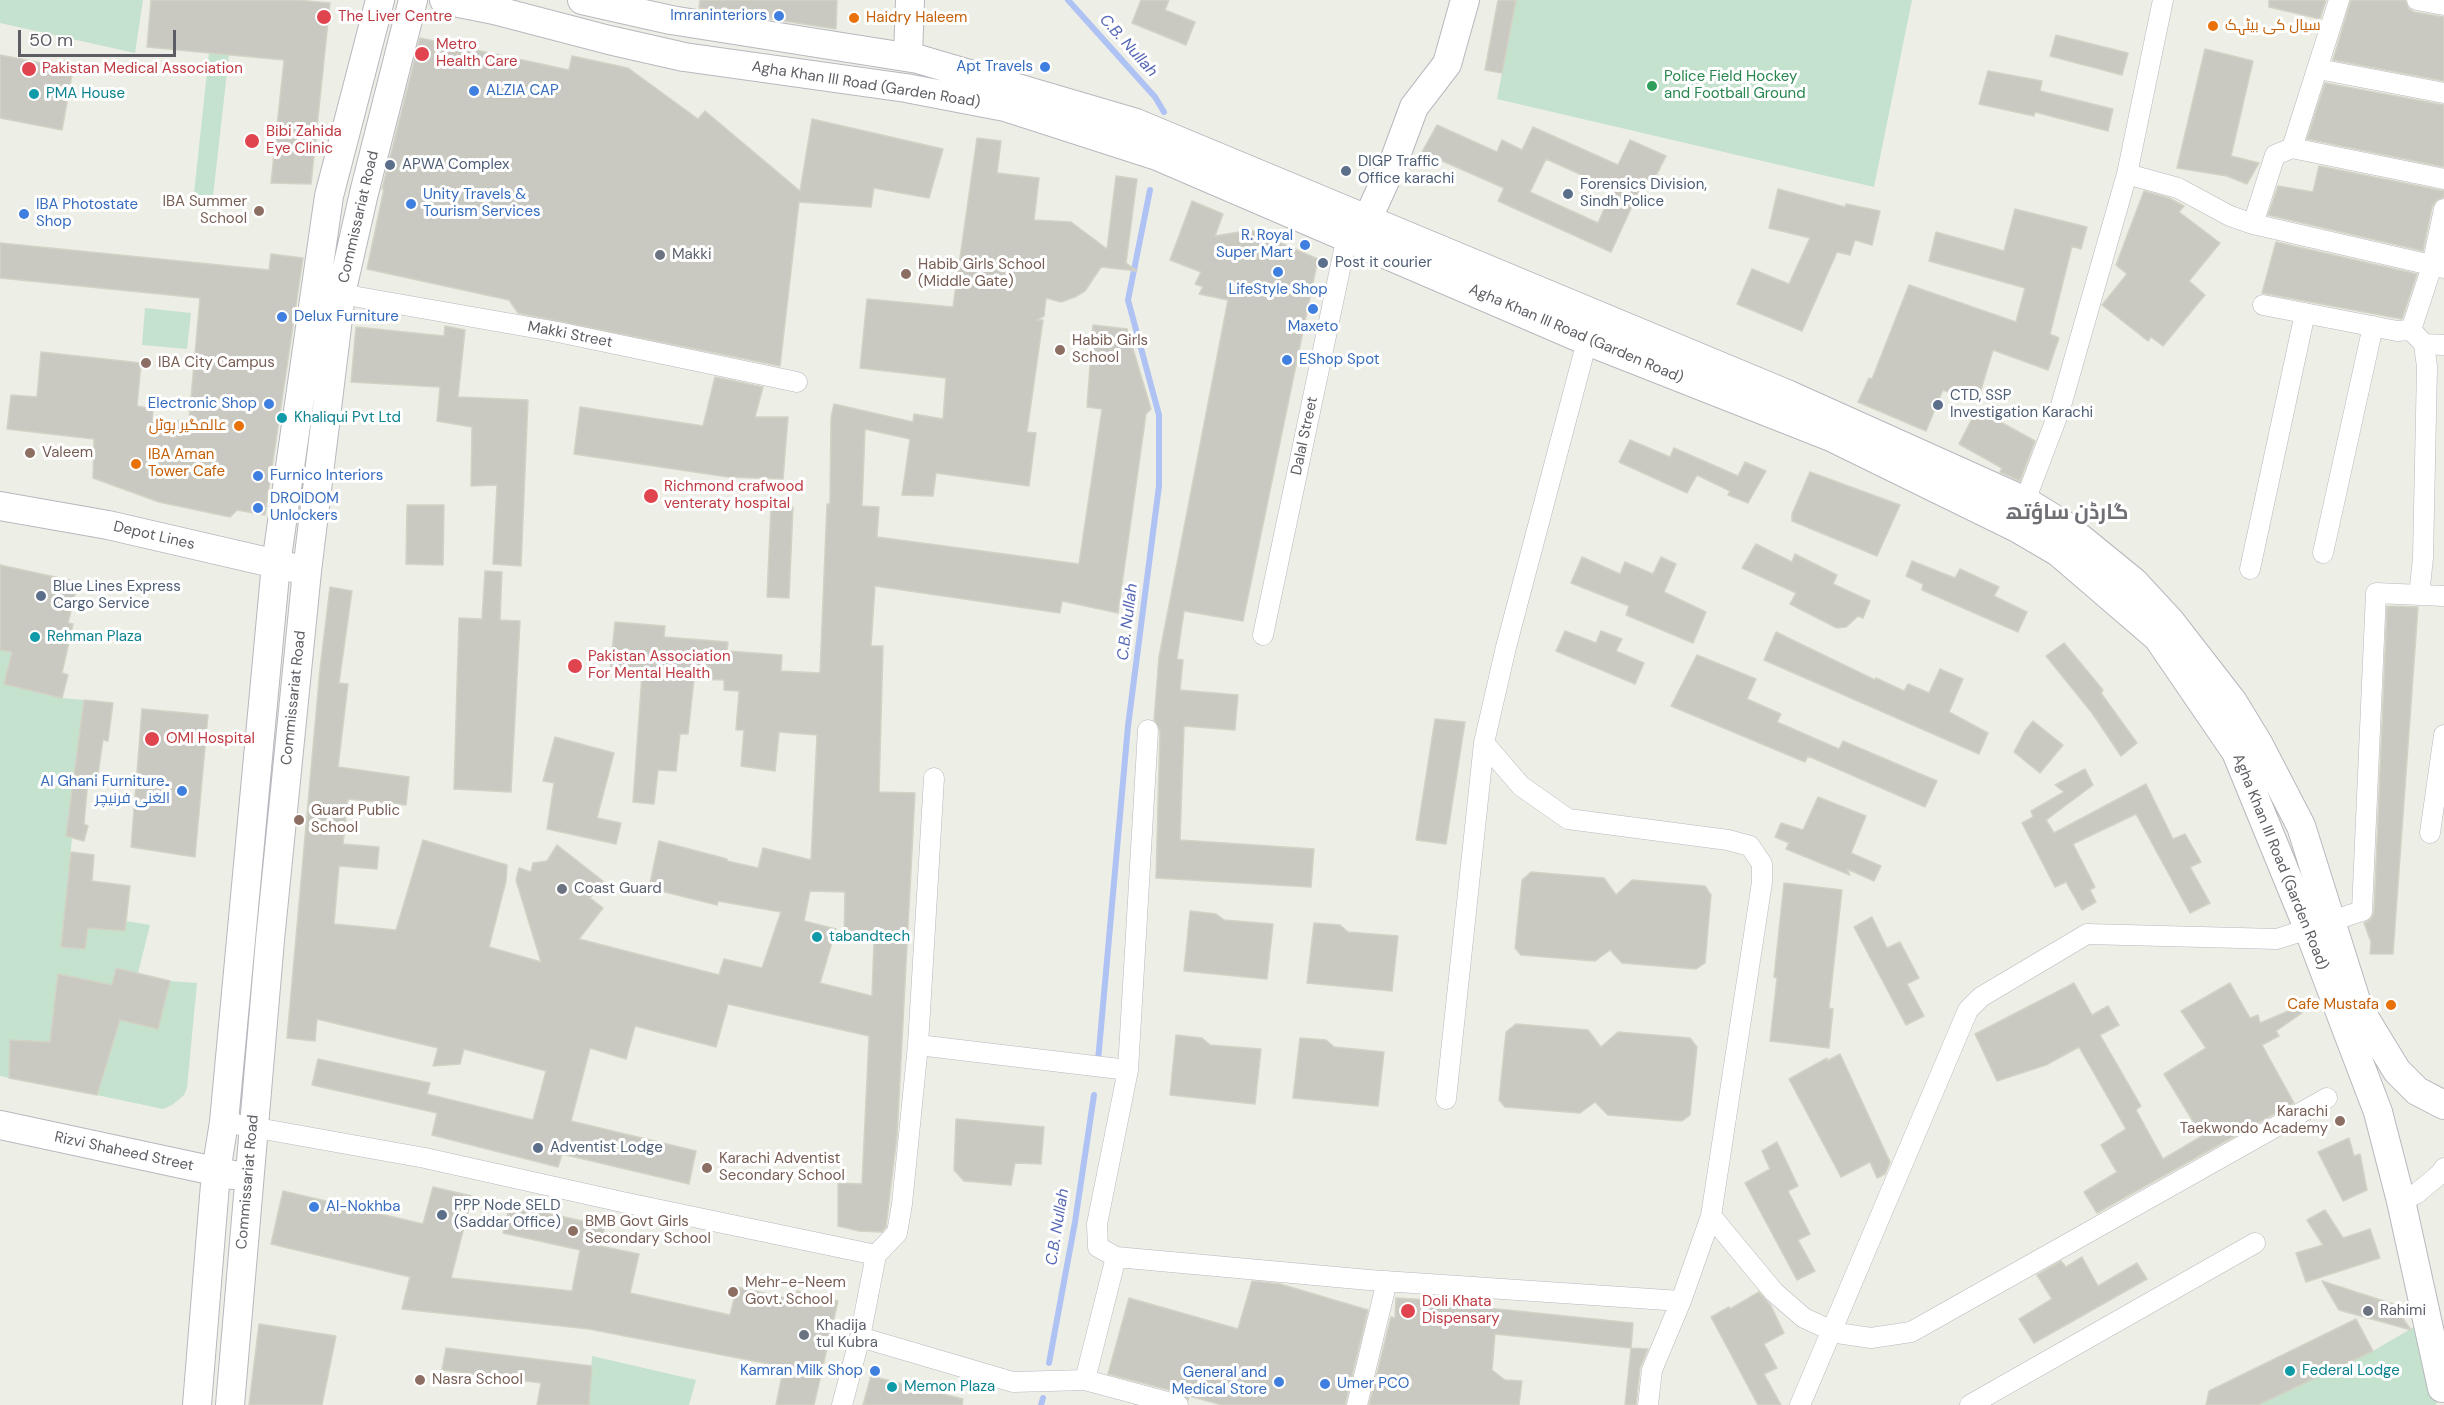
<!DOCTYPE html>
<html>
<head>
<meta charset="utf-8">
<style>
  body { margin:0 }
  #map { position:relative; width:2444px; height:1405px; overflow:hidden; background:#edeee6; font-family:"DM Sans",sans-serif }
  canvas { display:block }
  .scale { position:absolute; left:18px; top:30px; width:158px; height:27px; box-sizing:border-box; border:3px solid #5d5e64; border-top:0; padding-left:8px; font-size:18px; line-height:21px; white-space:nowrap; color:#5d5e64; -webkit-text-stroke:4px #fff; paint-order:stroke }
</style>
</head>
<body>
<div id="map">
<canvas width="2444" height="1405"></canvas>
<div class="scale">50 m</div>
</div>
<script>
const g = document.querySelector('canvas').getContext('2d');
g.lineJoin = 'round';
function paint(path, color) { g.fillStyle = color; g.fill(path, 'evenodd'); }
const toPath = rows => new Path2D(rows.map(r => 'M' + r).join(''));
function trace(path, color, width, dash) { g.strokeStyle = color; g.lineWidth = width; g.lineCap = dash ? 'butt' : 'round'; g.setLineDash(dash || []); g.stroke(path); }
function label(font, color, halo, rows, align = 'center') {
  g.font = font + ' "DM Sans",Cairo,sans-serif'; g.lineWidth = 6; g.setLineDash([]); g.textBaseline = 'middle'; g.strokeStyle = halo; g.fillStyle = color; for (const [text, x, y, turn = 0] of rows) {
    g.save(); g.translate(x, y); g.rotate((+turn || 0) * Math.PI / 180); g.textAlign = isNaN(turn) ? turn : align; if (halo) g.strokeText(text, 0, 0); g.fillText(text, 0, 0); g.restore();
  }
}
paint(toPath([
  [0,0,143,0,135,53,0,23],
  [1516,0,1912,0,1874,187,1497,99],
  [209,53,229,55,212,205,193,203],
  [145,308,191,313,187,349,142,345],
  [0,650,12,652,4,684,62,698,84,700,66,835,72,838,61,947,85,949,88,928,125,931,126,921,150,925,138,973,116,968,105,1015,87,980,58,975,45,1085,0,1076],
  [170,981,197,983,187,1088,184,1095,172,1105,163,1109,97,1095,120,1020],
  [2426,1320,2442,1387,2436,1405,2258,1405,2373,1351],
  [592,1356,696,1380,689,1405,589,1405]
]), '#c5e2ce');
trace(toPath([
  [1068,0,1155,97,1164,112],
  [1098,1061,1128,726,1159,486,1159,415,1128,300,1150,190],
  [1049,1363,1075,1222,1094,1095],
  [1041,1405,1043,1398]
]), '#afc2f4', 6);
const building = toPath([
  [151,0,296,0,330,3,311,184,271,183,284,60,147,47,151,0],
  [700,0,837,0,836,29,699,8,700,0],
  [1141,0,1169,0,1165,10,1195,22,1186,45,1132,23,1141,0],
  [1498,0,1516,0,1502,73,1485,70,1498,0],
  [2269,0,2326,0,2320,19,2269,7,2269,0],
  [2351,0,2405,0,2409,9,2414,12,2444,17,2444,81,2333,60,2351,0],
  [2056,35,2128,53,2122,75,2050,56,2056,35],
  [420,38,569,70,572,56,628,68,698,119,705,111,800,191,812,119,943,149,929,198,874,188,871,207,799,202,780,366,518,313,509,300,367,269,384,189,382,189,420,38],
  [2205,49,2253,61,2231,156,2259,163,2247,184,2227,176,2177,168,2205,49],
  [0,55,57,66,65,60,73,69,62,130,0,118,0,55],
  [1988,71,2042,81,2040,91,2113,109,2108,131,2035,112,2034,116,1979,104,1988,71],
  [2325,83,2444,105,2444,167,2307,139,2325,83],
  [1437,125,1497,152,1502,140,1522,150,1533,127,1618,165,1630,140,1666,156,1653,182,1645,178,1611,252,1498,201,1504,188,1422,152,1437,125],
  [1546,159,1613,189,1598,223,1530,192,1546,159],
  [977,138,1001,141,997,173,1039,178,1034,220,1071,222,1107,249,1116,176,1137,179,1126,263,1137,271,1101,267,1085,291,1075,297,1061,302,1046,298,1044,316,1037,320,1043,320,1027,432,1036,433,1029,486,936,473,933,496,902,495,910,439,865,429,862,506,879,507,877,537,1079,564,1102,409,1087,407,1093,325,1127,329,1151,409,1146,414,1118,613,1062,601,1060,613,875,586,871,646,883,646,879,792,915,793,897,1136,886,1227,882,1232,859,1231,838,1226,838,1183,862,1184,869,1036,728,1004,716,1047,635,1026,626,1059,590,1048,571,1121,696,1151,689,1184,562,1154,558,1167,432,1135,437,1113,312,1085,318,1059,430,1083,427,1094,533,1120,546,1071,464,1049,460,1064,433,1066,438,1048,317,1019,315,1041,287,1038,320,669,330,587,352,591,339,683,348,684,338,767,409,777,406,805,348,799,343,844,379,847,377,869,339,866,334,924,396,930,423,840,507,865,506,881,489,947,541,962,516,880,519,868,531,872,533,863,547,861,557,845,603,881,590,898,603,908,579,939,719,975,724,959,762,968,781,912,718,901,717,905,649,888,659,841,727,859,727,861,758,868,763,848,811,860,817,735,779,732,775,771,741,766,744,730,736,730,739,691,724,690,724,680,694,679,688,734,680,734,676,771,658,770,654,804,633,802,642,674,610,671,615,622,665,626,664,637,728,642,727,651,782,655,781,671,820,673,827,504,830,504,831,418,834,404,913,422,914,414,943,419,946,378,860,368,867,299,953,307,977,138],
  [810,891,845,892,844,940,874,941,872,996,820,983,836,929,804,921,810,891],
  [2319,166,2444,191,2444,197,2436,201,2432,207,2423,251,2268,215,2278,186,2313,192,2319,166],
  [1778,189,1845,207,1846,204,1880,211,1872,245,1855,240,1850,255,1837,252,1802,331,1737,304,1752,269,1789,284,1810,238,1769,228,1778,189],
  [2144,191,2169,198,2184,206,2179,212,2220,243,2189,281,2205,295,2163,346,2151,337,2148,341,2102,305,2127,274,2116,265,2144,191],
  [1192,201,1223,214,1215,236,1251,230,1318,259,1243,621,1184,611,1177,659,1183,660,1180,690,1238,695,1235,730,1184,726,1180,840,1314,849,1311,887,1156,878,1160,731,1154,720,1159,657,1228,300,1199,294,1203,287,1195,284,1201,272,1170,260,1192,201],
  [2015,209,2087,227,2081,249,2072,246,2050,334,2059,338,2048,370,1993,350,1977,403,1943,390,1926,431,1858,402,1869,378,1872,379,1909,285,2016,322,2025,288,1929,261,1936,232,2004,251,2015,209],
  [2276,242,2417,274,2402,319,2262,293,2276,242],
  [0,243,269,270,271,254,303,258,265,515,237,510,230,517,159,502,93,478,94,439,7,429,11,395,37,397,41,352,141,363,137,406,153,409,152,422,189,420,200,298,0,278,0,243],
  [445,326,465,330,458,397,528,400,521,566,493,564,497,485,471,486,472,427,437,421,440,387,351,382,356,327,444,336,445,326],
  [715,377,763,387,755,417,788,417,783,479,728,477,574,454,580,407,703,426,715,377],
  [1977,409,2035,441,2020,481,2000,472,2002,468,1959,444,1977,409],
  [1630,440,1670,457,1674,448,1738,476,1745,462,1766,471,1748,503,1728,495,1730,491,1697,475,1687,493,1619,462,1630,440],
  [1810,472,1900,505,1877,556,1792,521,1792,514,1810,472],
  [407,505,444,505,443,565,406,564,407,505],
  [771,507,793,507,789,598,767,597,771,507],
  [1756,544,1792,562,1795,554,1837,575,1833,584,1870,601,1863,618,1858,616,1846,627,1837,628,1790,604,1796,593,1742,568,1756,544],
  [1582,557,1620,574,1625,562,1653,574,1661,557,1676,564,1664,592,1706,612,1693,643,1626,615,1629,606,1571,583,1582,557],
  [1912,561,1955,578,1960,569,1999,587,1994,596,2027,612,2018,632,1922,590,1923,584,1906,576,1912,561],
  [0,565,78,582,68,623,73,624,62,673,68,675,62,698,4,684,12,652,0,650,0,565],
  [485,571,502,572,500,620,520,621,511,792,454,789,459,618,482,619,485,571],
  [2387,606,2418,607,2393,954,2370,954,2371,942,2364,923,2371,919,2374,912,2387,606],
  [1565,631,1596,643,1601,631,1622,639,1616,651,1644,663,1635,684,1556,651,1565,631],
  [1776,632,1875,680,1876,678,1904,691,1908,684,1929,693,1940,669,1963,679,1949,712,1988,733,1979,754,1764,660,1776,632],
  [2064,643,2103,690,2101,693,2137,743,2121,756,2092,713,2046,656,2064,643],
  [1697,655,1756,679,1747,699,1781,714,1777,722,1839,749,1843,741,1937,781,1925,807,1808,756,1805,762,1671,706,1697,655],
  [84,700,113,703,108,741,103,740,97,781,88,780,84,824,88,826,84,841,66,836,84,700],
  [142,709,208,715,195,857,131,847,142,709],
  [1435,719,1465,722,1446,844,1416,840,1435,719],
  [2033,721,2063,745,2040,773,2014,752,2025,731,2033,721],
  [555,737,614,753,597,818,621,823,616,844,547,829,554,783,543,781,555,737],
  [2085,769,2093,785,2046,820,2054,833,2146,784,2173,839,2185,834,2201,862,2190,867,2210,903,2190,913,2136,814,2073,844,2095,887,2090,890,2096,902,2082,910,2066,882,2055,887,2022,823,2033,817,2031,811,2064,792,2055,785,2085,769],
  [1818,797,1866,816,1851,853,1881,866,1874,881,1847,869,1850,875,1786,849,1789,843,1775,837,1781,823,1803,830,1818,797],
  [71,852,94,855,92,881,130,886,125,931,88,928,85,949,61,947,71,852],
  [1531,872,1604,878,1616,895,1632,880,1705,886,1711,895,1705,963,1696,969,1622,963,1610,950,1595,961,1521,955,1515,948,1522,880,1531,872],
  [1784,883,1842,890,1829,1008,1833,1009,1829,1048,1770,1041,1777,978,1774,977,1784,883],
  [1190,911,1216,914,1224,920,1273,924,1267,979,1184,971,1190,911],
  [1872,917,1887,948,1900,942,1919,978,1907,984,1924,1016,1906,1025,1854,927,1872,917],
  [1314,923,1340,925,1348,932,1398,936,1392,991,1307,983,1314,923],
  [116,968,170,981,158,1029,120,1020,97,1095,9,1078,10,1040,50,1042,58,974,112,985,116,968],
  [2074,983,2092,1015,2108,1006,2119,1025,2100,1035,2141,1106,2136,1110,2163,1159,2202,1136,2164,1074,2206,1048,2181,1011,2230,983,2250,1018,2258,1015,2260,1023,2298,1007,2302,1013,2276,1031,2279,1036,2262,1045,2294,1103,2097,1213,2084,1192,2117,1172,2101,1145,2126,1129,2079,1047,2046,1065,1997,1081,1975,1034,2074,983],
  [1516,1024,1588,1030,1601,1047,1618,1032,1690,1038,1697,1047,1690,1115,1682,1121,1608,1115,1595,1102,1580,1113,1505,1107,1499,1100,1506,1032,1516,1024],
  [1176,1035,1202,1038,1210,1045,1261,1049,1255,1104,1170,1095,1176,1035],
  [1300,1038,1326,1040,1334,1047,1384,1052,1378,1106,1293,1098,1300,1038],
  [1840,1054,1890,1162,1885,1174,1877,1178,1870,1162,1841,1177,1789,1079,1827,1058,1827,1061,1840,1054],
  [956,1119,1044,1127,1041,1164,1015,1163,1011,1185,964,1181,954,1170,956,1119],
  [2349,1138,2354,1156,2360,1154,2367,1190,2343,1201,2318,1152,2349,1138],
  [1777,1142,1798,1186,1788,1191,1810,1234,1798,1240,1815,1271,1797,1280,1745,1183,1770,1169,1762,1151,1777,1142],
  [433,1187,472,1196,451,1278,572,1291,580,1250,503,1233,510,1205,605,1226,600,1246,639,1254,630,1293,730,1315,737,1287,795,1300,797,1291,838,1301,814,1405,776,1405,782,1375,769,1364,589,1329,402,1309,410,1277,271,1244,283,1191,423,1224,433,1187],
  [2325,1210,2343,1238,2370,1229,2380,1258,2306,1282,2296,1253,2323,1245,2307,1220,2325,1210],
  [2082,1257,2098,1286,2137,1263,2147,1279,2034,1343,2019,1319,2052,1299,2037,1275,2061,1261,2066,1267,2082,1257],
  [1252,1281,1280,1284,1368,1310,1345,1405,1222,1405,1189,1396,1188,1400,1181,1393,1108,1374,1129,1298,1238,1329,1252,1281],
  [2322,1281,2393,1304,2411,1330,2339,1310,2322,1281],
  [1759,1292,1771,1306,1784,1333,1764,1344,1777,1368,1764,1374,1781,1405,1758,1405,1711,1317,1729,1307,1730,1309,1759,1292],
  [1396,1298,1479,1303,1478,1307,1633,1323,1631,1348,1495,1334,1492,1370,1505,1380,1522,1381,1519,1405,1369,1405,1391,1317,1395,1318,1396,1298],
  [2356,1319,2373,1351,2258,1405,2206,1405,2209,1391,2356,1319],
  [259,1324,336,1336,322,1405,249,1405,259,1324],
  [446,1348,592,1366,589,1405,537,1405,541,1383,442,1370,446,1348],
  [1631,1348,1648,1349,1640,1368,1636,1405,1625,1405,1631,1348],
  [871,1376,963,1399,962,1405,863,1405,871,1376]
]);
paint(building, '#c9c9c2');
trace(building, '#d2d2c5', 1.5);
const street = toPath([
  [2417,0,2444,5],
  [2318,69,2444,93],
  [2292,148,2444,179],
  [2127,174,2178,188,2230,216,2253,224,2444,268],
  [2253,224,2275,155,2292,148,2339,0],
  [341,294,558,332,797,382],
  [2263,305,2397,331,2411,330,2432,266,2444,209],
  [2411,330,2424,344,2427,367,2423,558,2419,595],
  [1587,341,1506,647,1484,743,1521,786,1568,819,1728,840,1750,846,1762,864,1762,882,1711,1216,1681,1301,1652,1370,1648,1405],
  [2424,344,2444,345],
  [2025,501,2060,409,2127,174,2163,0],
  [2323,553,2373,326],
  [2250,569,2305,313],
  [1263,635,1347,236],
  [2430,833,2444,735],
  [2331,921,2362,911,2376,593,2444,596],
  [918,1045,1128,1070],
  [1446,1099,1484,743],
  [224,1122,425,1158,622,1202,876,1255],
  [2401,1201,2416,1194,2440,1174,2444,1168],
  [1711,1216,1774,1292,1804,1318,1837,1333,1871,1338,1911,1332,2327,1098],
  [1116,1257,1098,1247,1097,1224,1128,1070,1148,730],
  [860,1337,1013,1382,1085,1380,1178,1405],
  [1085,1380,1116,1257,1369,1280,1681,1301],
  [842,1405,860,1337,876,1255,897,1233,902,1204,918,1045,934,778],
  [1357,1405,1387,1281],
  [1800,1405,1968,1010,1981,997,2087,934,2277,939,2308,929],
  [1970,1405,2255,1243]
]);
const secondary = toPath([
  [444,0,494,10,609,40,684,57,906,88,1005,107,1157,156,1587,341,1831,437,2017,528,2058,552,2158,638,2236,752,2308,928,2378,1112,2401,1201,2442,1388],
  [582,0,671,20,918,59,1136,123,1787,394,2025,501,2064,525,2134,582,2171,622,2233,702,2258,743,2301,826,2358,1007,2397,1071,2417,1091,2444,1105],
  [908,57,910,0],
  [1368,218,1394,161,1414,107,1447,64,1465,0],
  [0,506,108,525,294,568],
  [0,1125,233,1175],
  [197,1405,216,1172,224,1122,276,564,329,196,380,0],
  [230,1405,270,940,307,571,341,294,364,193,413,0]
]);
trace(street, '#b8b8be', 21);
trace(secondary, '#b7b8be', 30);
trace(street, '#fff', 20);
trace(secondary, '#fff', 28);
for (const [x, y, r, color] of [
  [779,16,6,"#3f7fe0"],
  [324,17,8,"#e0444e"],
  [854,18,6,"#e8710a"],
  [2213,26,6,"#e8710a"],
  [422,54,8,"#e0444e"],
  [1045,67,6,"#3f7fe0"],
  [29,69,8,"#e0444e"],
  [1652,86,6,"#2e9e5b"],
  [474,91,6,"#3f7fe0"],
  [34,94,6,"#0f9aa8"],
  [252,141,8,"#e0444e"],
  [390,165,6,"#5c6f8a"],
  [1346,171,6,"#5c6f8a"],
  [1568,194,6,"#5c6f8a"],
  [411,204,6,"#3f7fe0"],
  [259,211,6,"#8d6e63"],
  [24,214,6,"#3f7fe0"],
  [1305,245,6,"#3f7fe0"],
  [660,255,6,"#6b7280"],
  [1323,263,6,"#5c6f8a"],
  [1278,272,6,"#3f7fe0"],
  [906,274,6,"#8d6e63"],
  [1313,309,6,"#3f7fe0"],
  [282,317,6,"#3f7fe0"],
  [1060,350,6,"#8d6e63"],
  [1287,360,6,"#3f7fe0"],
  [146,363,6,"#8d6e63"],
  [269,404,6,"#3f7fe0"],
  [1938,405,6,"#5c6f8a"],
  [282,418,6,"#0f9aa8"],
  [239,426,6,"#e8710a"],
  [30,453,6,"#8d6e63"],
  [136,464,6,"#e8710a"],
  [258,476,6,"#3f7fe0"],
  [651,496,8,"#e0444e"],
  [258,508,6,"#3f7fe0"],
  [41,596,6,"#5c6f8a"],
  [35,637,6,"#0f9aa8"],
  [575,666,8,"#e0444e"],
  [152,739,8,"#e0444e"],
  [182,791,6,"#3f7fe0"],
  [299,820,6,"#8d6e63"],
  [562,889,6,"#6b7280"],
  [817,937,6,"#0f9aa8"],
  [2391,1005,6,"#e8710a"],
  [2340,1121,6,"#8d6e63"],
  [538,1148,6,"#5c6f8a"],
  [707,1168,6,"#8d6e63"],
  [314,1207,6,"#3f7fe0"],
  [442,1215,6,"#5c6f8a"],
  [573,1231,6,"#8d6e63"],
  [733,1292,6,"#8d6e63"],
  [1408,1311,8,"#e0444e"],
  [2368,1311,6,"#6b7280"],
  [804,1335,6,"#6b7280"],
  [875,1371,6,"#3f7fe0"],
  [2290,1371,6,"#0f9aa8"],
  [420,1380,6,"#8d6e63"],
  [1279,1382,6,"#3f7fe0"],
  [1325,1384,6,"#3f7fe0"],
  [892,1387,6,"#0f9aa8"]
]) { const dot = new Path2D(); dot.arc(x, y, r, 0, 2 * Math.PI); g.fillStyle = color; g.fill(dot); trace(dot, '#fff', 2); }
label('15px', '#366cbe', '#fff', [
  ["Imraninteriors",767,16,"right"],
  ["Apt Travels",1033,67,"right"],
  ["ALZIA CAP",486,91],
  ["Unity Travels &",423,195],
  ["Tourism Services",423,212],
  ["IBA Photostate",36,205],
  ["Shop",36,222],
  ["R. Royal",1293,236,"right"],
  ["Super Mart",1293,253,"right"],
  ["LifeStyle Shop",1278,290,"center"],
  ["Delux Furniture",294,317],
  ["Maxeto",1313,327,"center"],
  ["EShop Spot",1299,360],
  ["Electronic Shop",257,404,"right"],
  ["Furnico Interiors",270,476],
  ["DROIDOM",270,499],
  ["Unlockers",270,516],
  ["Al Ghani Furniture۔",170,782,"right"],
  ["الغنی فرنیچر",170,799,"right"],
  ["Al-Nokhba",326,1207],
  ["Kamran Milk Shop",863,1371,"right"],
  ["General and",1267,1373,"right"],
  ["Medical Store",1267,1390,"right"],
  ["Umer PCO",1337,1384]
], 'left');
label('15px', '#be3a42', '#fff', [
  ["The Liver Centre",338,17],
  ["Metro",436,45],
  ["Health Care",436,62],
  ["Pakistan Medical Association",42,69],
  ["Bibi Zahida",266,132],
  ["Eye Clinic",266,149],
  ["Richmond crafwood",664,487],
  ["venteraty hospital",664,504],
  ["Pakistan Association",588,657],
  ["For Mental Health",588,674],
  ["OMI Hospital",166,739],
  ["Doli Khata",1422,1302],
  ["Dispensary",1422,1319]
], 'left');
label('15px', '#c56008', '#fff', [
  ["Haidry Haleem",866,18],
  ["سیال کی بیٹہک",2225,26],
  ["عالمگیر ہوٹل",227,426,"right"],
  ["IBA Aman",148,455],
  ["Tower Cafe",148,472],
  ["Cafe Mustafa",2379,1005,"right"]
], 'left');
label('15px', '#27864d', '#fff', [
  ["Police Field Hockey",1664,77],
  ["and Football Ground",1664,94]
], 'left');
label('15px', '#5d5e64', '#fff', [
  ["Agha Khan III Road (Garden Road)",866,85,9],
  ["Commissariat Road",359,217,-77],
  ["Agha Khan III Road (Garden Road)",1576,334,23],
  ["Makki Street",570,335,11],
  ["Dalal Street",1305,436,-78],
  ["Depot Lines",154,536,13],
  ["Commissariat Road",294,698,-84],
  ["Agha Khan III Road (Garden Road)",2280,862,68],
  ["Rizvi Shaheed Street",124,1152,12],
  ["Commissariat Road",248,1182,-85]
]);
label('15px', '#0d838f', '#fff', [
  ["PMA House",46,94],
  ["Khaliqui Pvt Ltd",294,418],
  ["Rehman Plaza",47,637],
  ["tabandtech",829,937],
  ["Federal Lodge",2302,1371],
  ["Memon Plaza",904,1387]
], 'left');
label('15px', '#4e5e75', '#fff', [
  ["DIGP Traffic",1358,162],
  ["Office karachi",1358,179],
  ["APWA Complex",402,165],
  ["Forensics Division,",1580,185],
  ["Sindh Police",1580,202],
  ["Post it courier",1335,263],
  ["CTD, SSP",1950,396],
  ["Investigation Karachi",1950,413],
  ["Blue Lines Express",53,587],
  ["Cargo Service",53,604],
  ["Adventist Lodge",550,1148],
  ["PPP Node SELD",454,1206],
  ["(Saddar Office)",454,1223]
], 'left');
label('15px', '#785e54', '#fff', [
  ["IBA Summer",247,202,"right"],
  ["School",247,219,"right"],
  ["Habib Girls School",918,265],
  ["(Middle Gate)",918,282],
  ["Habib Girls",1072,341],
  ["School",1072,358],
  ["IBA City Campus",158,363],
  ["Valeem",42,453],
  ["Guard Public",311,811],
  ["School",311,828],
  ["Karachi",2328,1112,"right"],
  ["Taekwondo Academy",2328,1129,"right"],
  ["Karachi Adventist",719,1159],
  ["Secondary School",719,1176],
  ["BMB Govt Girls",585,1222],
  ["Secondary School",585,1239],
  ["Mehr-e-Neem",745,1283],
  ["Govt. School",745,1300],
  ["Nasra School",432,1380]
], 'left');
label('15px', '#5b616d', '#fff', [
  ["Makki",672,255],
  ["Coast Guard",574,889],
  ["Rahimi",2380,1311],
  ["Khadija",816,1326],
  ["tul Kubra",816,1343]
], 'left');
label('italic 16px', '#5567b5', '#fff', [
  ["C.B. Nullah",1128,46,48],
  ["C.B. Nullah",1128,622,-83],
  ["C.B. Nullah",1058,1227,-81]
]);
label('bold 21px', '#6f7076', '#fff', [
  ["گارڈن ساؤتھ",2067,513]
]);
</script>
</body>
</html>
